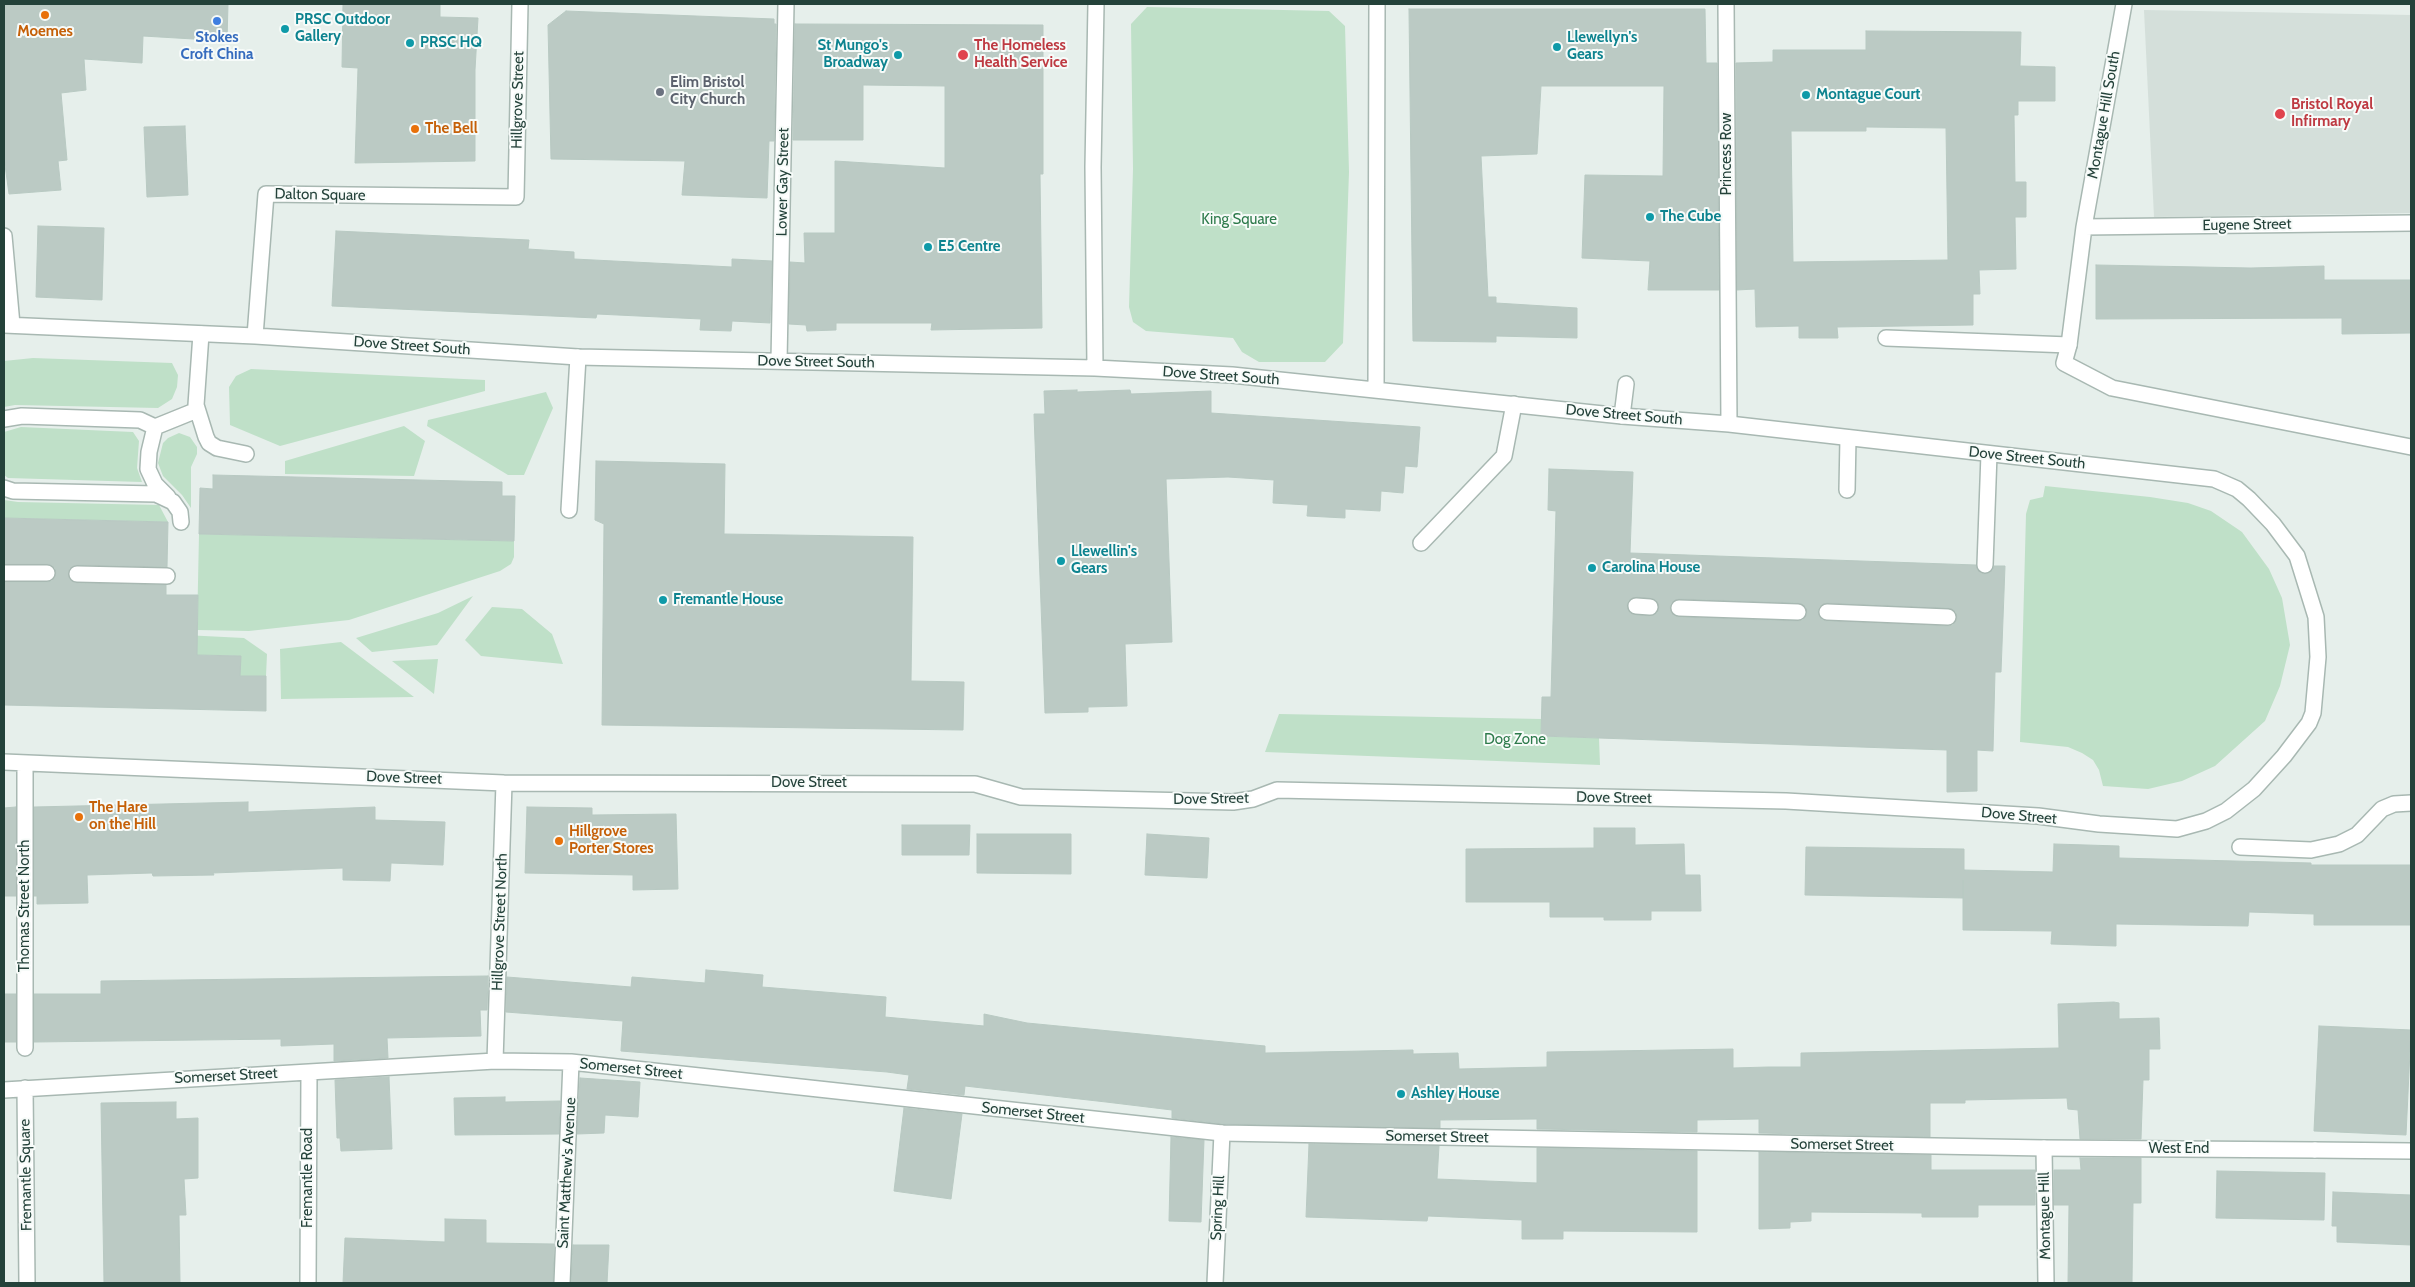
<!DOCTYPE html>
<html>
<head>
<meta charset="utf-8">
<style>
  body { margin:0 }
  #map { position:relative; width:2415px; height:1287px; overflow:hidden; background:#e6efeb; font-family:Cabin,sans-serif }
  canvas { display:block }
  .frame { position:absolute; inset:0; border:5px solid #24423a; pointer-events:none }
</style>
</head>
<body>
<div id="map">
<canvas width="2415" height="1287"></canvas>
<div class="frame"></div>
</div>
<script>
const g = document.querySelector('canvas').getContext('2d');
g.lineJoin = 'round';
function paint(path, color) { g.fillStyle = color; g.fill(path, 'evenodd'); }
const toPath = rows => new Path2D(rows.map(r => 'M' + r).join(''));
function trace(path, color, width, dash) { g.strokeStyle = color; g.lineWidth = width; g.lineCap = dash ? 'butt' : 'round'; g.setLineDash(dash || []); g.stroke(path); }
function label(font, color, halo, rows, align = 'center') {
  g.font = font + ' Cabin,sans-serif'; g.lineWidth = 4; g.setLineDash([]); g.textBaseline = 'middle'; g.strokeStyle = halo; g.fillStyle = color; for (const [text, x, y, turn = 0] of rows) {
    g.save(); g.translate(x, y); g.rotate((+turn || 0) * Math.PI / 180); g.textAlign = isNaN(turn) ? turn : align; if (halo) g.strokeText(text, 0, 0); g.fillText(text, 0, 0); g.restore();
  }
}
paint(toPath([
  [2144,10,2411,15,2411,213,2154,217]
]), '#d4dfda');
paint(toPath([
  [1147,7,1329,11,1345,26,1349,172,1343,343,1325,362,1259,362,1242,352,1233,338,1146,331,1133,322,1129,307,1133,169,1131,24],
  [33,358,172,363,178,375,177,387,172,399,158,408,15,405,4,407,4,361],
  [251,369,485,380,485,391,280,446,230,425,229,387,236,376],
  [546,392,553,408,524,475,508,475,427,426,428,420],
  [404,426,425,441,414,476,285,474,285,461],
  [21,427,133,432,139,441,137,468,142,482,8,478,4,475,4,432],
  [179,433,190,437,197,447,197,454,191,467,191,508,182,495,163,476,158,463,163,443,168,438],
  [2045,486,2150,497,2188,503,2211,511,2242,532,2269,569,2282,598,2290,645,2280,686,2265,721,2215,766,2182,781,2148,789,2103,786,2099,770,2093,760,2082,753,2068,747,2020,742,2026,514,2030,500,2043,497],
  [4,500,18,502,159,505,168,522,4,518],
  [199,534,514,541,514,557,511,564,500,571,349,620,249,631,197,630],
  [473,596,437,645,372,652,356,638,438,613],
  [492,607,522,609,552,634,563,664,481,656,465,640],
  [4,626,244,638,267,654,266,676,240,676,240,656,4,651],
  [341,642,414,697,281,699,280,649],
  [438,659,434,694,392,661],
  [1279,714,1542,719,1541,736,1599,738,1600,765,1265,752]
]), '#bfe0c8');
const building = toPath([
  [4,4,228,4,227,41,143,36,142,63,84,59,86,90,61,93,67,160,58,161,61,190,9,194,4,158,4,4],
  [343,4,440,4,440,17,478,18,475,70,475,161,355,163,358,68,342,67,343,4],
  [1409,9,1705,9,1706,63,1717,63,1719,290,1648,290,1650,261,1582,258,1585,175,1663,176,1664,86,1541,86,1537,154,1481,156,1488,297,1496,297,1496,303,1577,308,1577,338,1496,336,1496,342,1413,341,1409,9],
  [566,11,774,19,774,24,776,24,774,141,769,141,767,198,682,195,685,161,551,159,548,25,566,11],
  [795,24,1043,25,1043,174,1040,174,1042,328,931,330,932,323,836,323,836,330,807,331,806,325,789,324,790,262,805,263,804,233,835,233,835,161,945,168,945,86,863,85,863,140,793,140,795,24],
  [1866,31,2021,32,2020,66,2055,67,2055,101,2018,101,2018,115,2014,115,2015,182,2026,182,2026,217,2015,217,2016,269,1979,270,1980,294,1973,294,1973,325,1837,327,1838,338,1799,338,1799,326,1756,327,1755,289,1737,290,1736,63,1773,62,1773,50,1866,50,1866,31],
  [1866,127,1946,128,1948,260,1793,262,1791,131,1866,131,1866,127],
  [185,126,188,195,147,197,144,127,185,126],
  [38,226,104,228,102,300,36,297,38,226],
  [336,231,529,240,528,249,574,252,574,259,732,267,732,259,772,261,770,323,732,321,731,331,700,330,701,319,597,314,596,318,332,306,336,231],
  [2096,265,2251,268,2324,266,2324,280,2411,280,2411,333,2342,334,2342,318,2096,319,2096,265],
  [1077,390,1077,392,1130,390,1131,394,1211,391,1211,413,1420,427,1417,467,1405,466,1403,493,1381,491,1380,511,1345,509,1345,518,1307,516,1308,505,1273,503,1274,480,1228,477,1166,479,1172,642,1125,644,1127,706,1088,707,1088,712,1045,713,1034,414,1045,414,1044,391,1077,390],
  [596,461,725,464,724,534,913,537,911,681,964,682,963,730,602,725,604,524,595,520,596,461],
  [1549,469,1633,472,1630,553,1976,565,1980,573,1985,574,1993,570,1994,566,2005,566,2001,672,1995,672,1993,751,1977,750,1977,791,1947,792,1947,750,1541,736,1542,697,1551,697,1556,511,1548,510,1549,469],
  [1637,597,1656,600,1659,607,1657,613,1649,616,1630,613,1627,606,1628,601,1637,597],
  [1679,599,1798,603,1806,607,1807,613,1803,620,1798,621,1679,617,1674,616,1670,608,1671,603,1679,599],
  [1827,603,1948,608,1956,612,1957,618,1953,625,1948,626,1827,621,1822,620,1818,612,1819,607,1827,603],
  [213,475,502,482,502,496,515,496,514,541,199,534,200,488,213,489,213,475],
  [4,518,168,522,167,567,77,565,69,569,69,578,77,583,166,585,166,595,198,595,197,655,241,656,240,676,266,676,266,711,4,705,4,582,47,582,52,581,56,573,55,568,47,564,4,564,4,518],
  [248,802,248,812,375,807,375,820,445,822,443,865,391,863,390,881,343,880,343,868,213,873,214,875,153,876,152,873,87,875,88,903,37,904,37,896,34,896,34,807,248,802],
  [16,807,16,896,4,896,4,808,16,807],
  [527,807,592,808,592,815,676,814,678,889,633,890,633,875,525,873,527,807],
  [902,825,970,825,969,855,902,855,902,825],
  [1594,828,1635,828,1635,845,1684,844,1685,875,1700,875,1701,911,1651,911,1651,920,1604,920,1604,917,1550,917,1550,902,1466,902,1466,849,1594,848,1594,828],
  [977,834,1071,834,1071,874,977,873,977,834],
  [1147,834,1209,838,1207,878,1145,875,1147,834],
  [2054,844,2119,846,2119,858,2311,863,2311,865,2411,865,2411,925,2314,925,2314,914,2249,912,2248,926,2116,924,2116,946,2051,944,2052,931,1963,930,1963,880,1963,898,1805,895,1806,847,1964,849,1964,870,2053,872,2054,844],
  [706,970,763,975,762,987,886,997,885,1017,984,1026,984,1014,1027,1023,1265,1046,1265,1053,1413,1050,1413,1054,1458,1053,1459,1069,1547,1067,1547,1052,1733,1049,1733,1068,1768,1067,1801,1067,1801,1053,2059,1048,2058,1004,2114,1002,2119,1003,2119,1019,2159,1018,2160,1049,2149,1049,2149,1080,2143,1080,2141,1139,2080,1139,2078,1110,2068,1109,2067,1098,1965,1100,1965,1103,1930,1103,1930,1137,1759,1133,1759,1119,1697,1120,1697,1132,1537,1129,1537,1119,1440,1120,1440,1128,1223,1124,1172,1118,1172,1110,1106,1102,965,1086,964,1095,907,1089,909,1075,887,1072,621,1051,623,1021,506,1012,507,977,631,987,632,977,705,983,706,970],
  [488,976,487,1010,480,1010,481,1036,387,1038,388,1058,334,1061,334,1044,281,1046,281,1039,34,1042,34,994,101,994,101,981,488,976],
  [4,994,16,994,16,1042,4,1042,4,994],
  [2319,1026,2411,1030,2406,1135,2314,1131,2319,1026],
  [389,1077,392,1149,341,1151,340,1138,337,1138,335,1080,389,1077],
  [580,1078,640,1082,638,1117,605,1115,604,1133,577,1134,580,1078],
  [505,1097,505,1102,560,1101,559,1134,455,1135,454,1098,505,1097],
  [176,1102,176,1119,198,1118,198,1178,184,1179,186,1215,179,1215,180,1283,104,1283,101,1103,176,1102],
  [904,1108,962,1114,951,1199,894,1191,904,1108],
  [1171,1137,1204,1140,1201,1222,1169,1221,1171,1137],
  [1309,1144,1439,1146,1437,1179,1537,1183,1537,1148,1697,1151,1697,1232,1563,1231,1563,1239,1522,1239,1522,1220,1428,1216,1427,1221,1306,1217,1309,1144],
  [1759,1152,1931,1155,1931,1170,2035,1170,2035,1205,1978,1205,1978,1217,1922,1217,1922,1213,1811,1212,1811,1221,1790,1222,1790,1228,1759,1229,1759,1152],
  [2080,1158,2141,1158,2141,1203,2133,1203,2132,1283,2068,1283,2069,1205,2054,1205,2054,1170,2081,1170,2080,1158],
  [2217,1171,2325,1173,2324,1220,2216,1218,2217,1171],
  [2333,1192,2411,1195,2411,1245,2337,1242,2337,1226,2332,1226,2333,1192],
  [445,1219,486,1220,486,1243,554,1244,553,1283,343,1283,345,1238,445,1242,445,1219],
  [573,1245,609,1245,607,1283,571,1283,573,1245]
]);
paint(building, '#bbcac4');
trace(building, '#b8c9c2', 1);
const lane = toPath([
  [201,334,196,405,206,437,209,443,217,448,246,454],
  [1886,338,2069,345],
  [1622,416,1626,384],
  [4,419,22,416,140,420,155,427],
  [4,488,13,491,156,494,173,502,180,512,181,522],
  [1847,490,1848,438],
  [168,497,155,484,148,469,149,452,155,427,197,410],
  [569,510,578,357],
  [1421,543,1504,456,1514,404],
  [1985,565,1989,454],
  [4,573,47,573],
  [77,574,167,576],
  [1636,606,1650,607],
  [1679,608,1798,612],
  [1827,612,1948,617],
  [2044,1148,2046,1283],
  [2315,1150,2411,1151],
  [1215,1283,1222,1133]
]);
const street = toPath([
  [1726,4,1729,424],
  [2124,4,2084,227,2069,345,2064,363,2112,388,2411,447],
  [2084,227,2411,223],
  [4,236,12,325],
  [4,325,255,336,578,357,1095,368,1232,375,1622,416,1729,424,2214,479,2237,489,2249,499,2273,524,2297,556,2316,617,2318,657,2313,713,2309,723,2284,756,2254,789,2226,811,2206,821,2177,829,2099,824,2038,816,1786,801,1277,790,1253,799,1233,802,1021,797,975,784,504,783,4,762],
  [255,336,266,194,516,197,520,4],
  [779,361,786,4],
  [1095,368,1093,167,1096,4],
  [1376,390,1377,4],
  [25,763,25,1048],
  [2240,847,2311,850,2339,844,2357,835,2382,809,2394,804,2411,803],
  [495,1061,504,783],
  [25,1088,27,1283],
  [4,1090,495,1061,571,1062,1222,1133,2044,1148,2315,1150],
  [308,1283,309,1072],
  [562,1283,571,1062]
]);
trace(lane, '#a8b8b2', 18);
trace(street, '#a8b8b2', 18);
trace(lane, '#fff', 15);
trace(street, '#fff', 15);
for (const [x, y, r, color] of [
  [45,15,5,"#e8710a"],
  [217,21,5,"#3f7fe0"],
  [285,29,5,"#0f9aa8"],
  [410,43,5,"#0f9aa8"],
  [1557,47,5,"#0f9aa8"],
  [898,55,5,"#0f9aa8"],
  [963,55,6,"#e0444e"],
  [660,92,5,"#6b7280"],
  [1806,95,5,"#0f9aa8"],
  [2280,114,6,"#e0444e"],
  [415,129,5,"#e8710a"],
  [1650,217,5,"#0f9aa8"],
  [928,247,5,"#0f9aa8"],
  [1061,561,5,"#0f9aa8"],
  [1592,568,5,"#0f9aa8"],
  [663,600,5,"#0f9aa8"],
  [79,817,5,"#e8710a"],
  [559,841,5,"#e8710a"],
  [1401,1094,5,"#0f9aa8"]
]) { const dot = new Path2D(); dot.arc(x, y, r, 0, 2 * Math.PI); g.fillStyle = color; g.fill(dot); trace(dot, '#f7fbf9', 2); }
label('bold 15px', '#0d838f', '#f7fbf9', [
  ["PRSC Outdoor",295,20],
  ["Gallery",295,37],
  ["Llewellyn's",1567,38],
  ["Gears",1567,55],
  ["PRSC HQ",420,43],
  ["St Mungo's",888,46,"right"],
  ["Broadway",888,63,"right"],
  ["Montague Court",1816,95],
  ["The Cube",1660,217],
  ["E5 Centre",938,247],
  ["Llewellin's",1071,552],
  ["Gears",1071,569],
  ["Carolina House",1602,568],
  ["Fremantle House",673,600],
  ["Ashley House",1411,1094]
], 'left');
label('bold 15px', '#c56008', '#f7fbf9', [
  ["Moemes",45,32,"center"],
  ["The Bell",425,129],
  ["The Hare",89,808],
  ["on the Hill",89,825],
  ["Hillgrove",569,832],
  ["Porter Stores",569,849]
], 'left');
label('bold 15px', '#366cbe', '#f7fbf9', [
  ["Stokes",217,38],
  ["Croft China",217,55]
]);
label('bold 15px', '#be3a42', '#f7fbf9', [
  ["The Homeless",974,46],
  ["Health Service",974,63],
  ["Bristol Royal",2291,105],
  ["Infirmary",2291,122]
], 'left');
label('bold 15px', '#5b616d', '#f7fbf9', [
  ["Elim Bristol",670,83],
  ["City Church",670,100]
], 'left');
label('15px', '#24423a', '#f7fbf9', [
  ["Hillgrove Street",518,100,-89],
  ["Montague Hill South",2104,115,-80],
  ["Princess Row",1727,154,-90],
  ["Lower Gay Street",783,182,-89],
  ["Dalton Square",320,195,1],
  ["Eugene Street",2247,225,-1],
  ["Dove Street South",412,346,4],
  ["Dove Street South",816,362,1],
  ["Dove Street South",1221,376,4],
  ["Dove Street South",1624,415,5],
  ["Dove Street South",2027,458,6],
  ["Dove Street",404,778,2],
  ["Dove Street",809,783],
  ["Dove Street",1614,798,1],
  ["Dove Street",1211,799,-1],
  ["Dove Street",2019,816,5],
  ["Thomas Street North",25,906,-90],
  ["Hillgrove Street North",500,922,-88],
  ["Somerset Street",631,1069,6],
  ["Somerset Street",226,1076,-3],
  ["Somerset Street",1033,1113,6],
  ["Somerset Street",1437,1137,1],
  ["Somerset Street",1842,1145,1],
  ["West End",2179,1149],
  ["Saint Matthew's Avenue",567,1173,-87],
  ["Fremantle Square",26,1175,-91],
  ["Fremantle Road",308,1178,-90],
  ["Spring Hill",1218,1208,-87],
  ["Montague Hill",2045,1216,-91]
]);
label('15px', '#2d7a4b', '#f7fbf9', [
  ["King Square",1239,220],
  ["Dog Zone",1515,740]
]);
</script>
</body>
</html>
